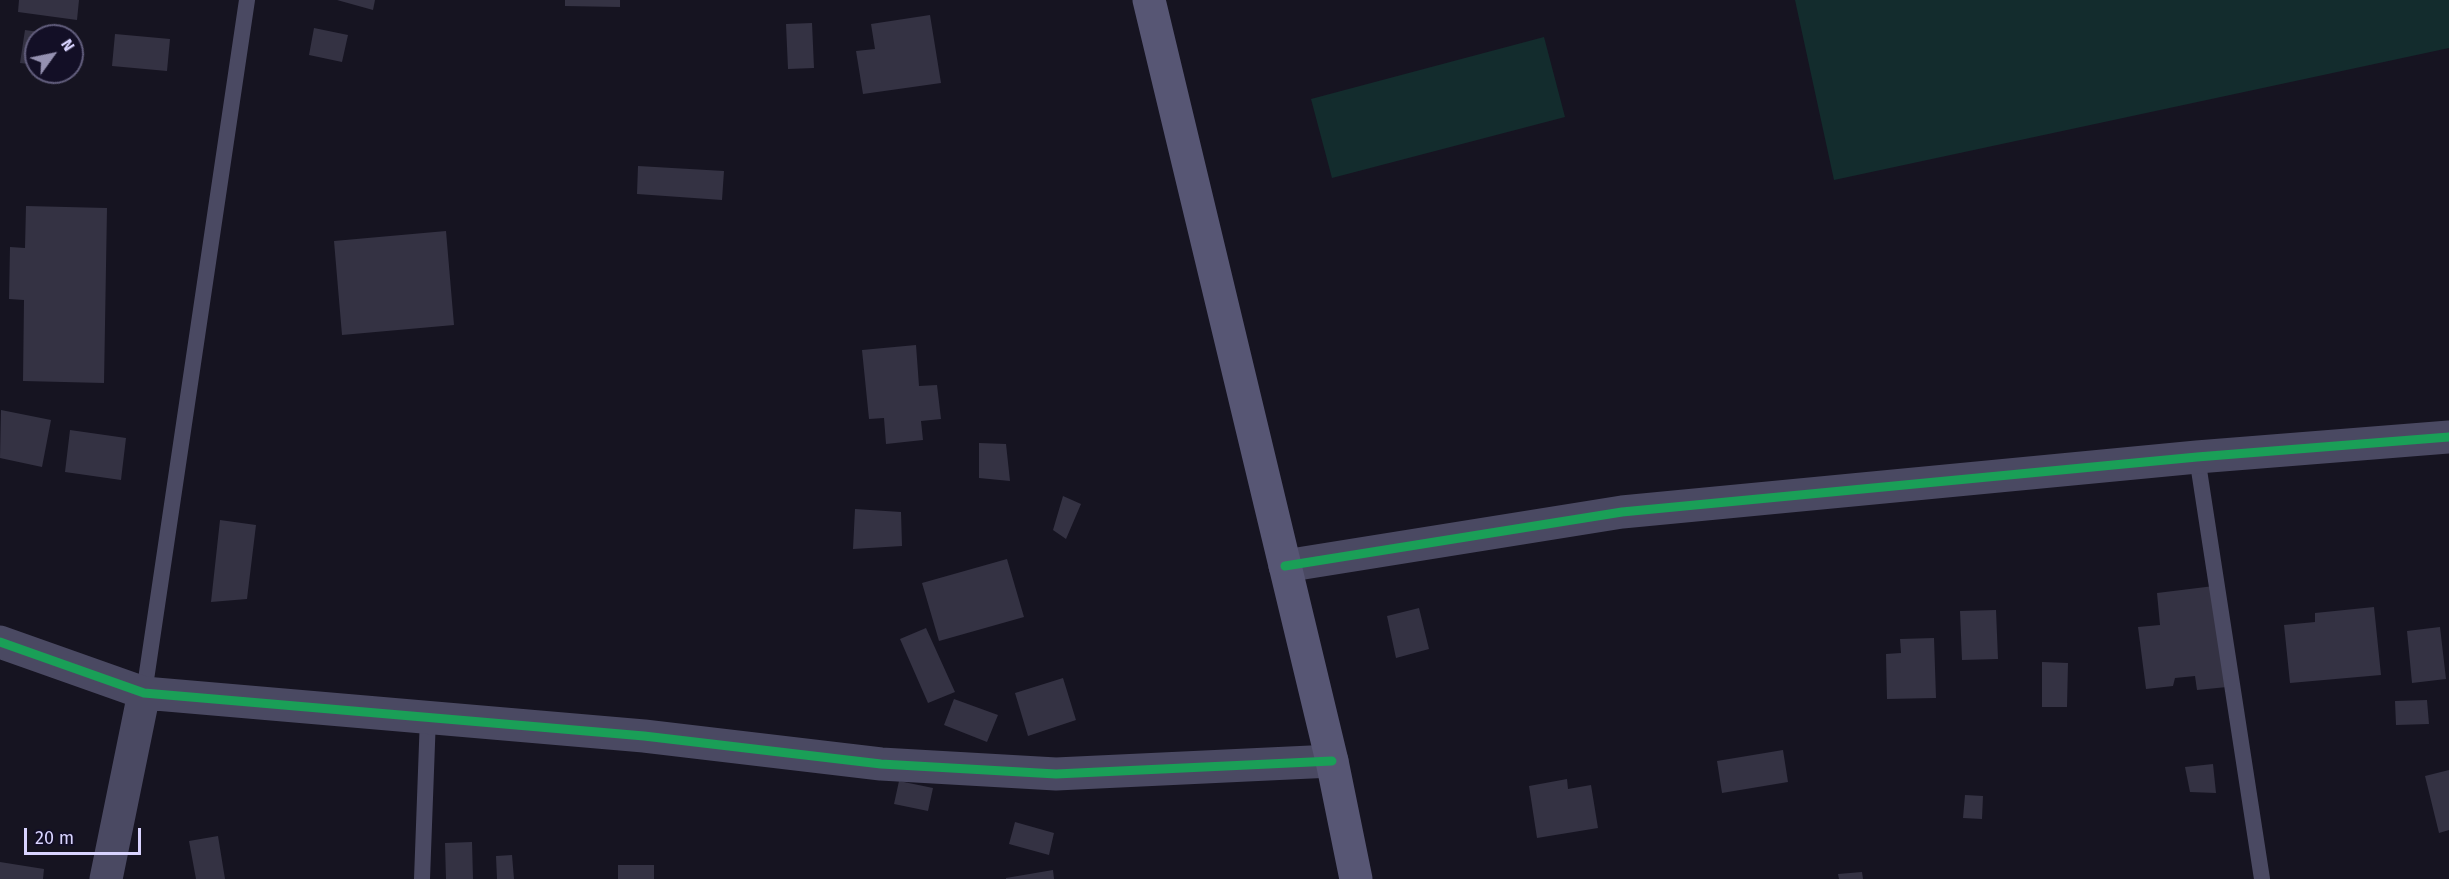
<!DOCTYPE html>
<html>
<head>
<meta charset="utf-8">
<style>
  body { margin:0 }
  #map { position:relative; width:2449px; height:879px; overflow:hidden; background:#161421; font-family:"Fira Sans",sans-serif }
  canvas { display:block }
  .north { position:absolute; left:24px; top:24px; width:60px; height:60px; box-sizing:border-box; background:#130f26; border:2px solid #625e7d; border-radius:50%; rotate:57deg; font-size:16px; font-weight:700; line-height:24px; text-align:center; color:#d9d4ff }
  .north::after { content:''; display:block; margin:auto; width:21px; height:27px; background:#9591b1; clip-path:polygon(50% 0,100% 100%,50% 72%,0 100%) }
  .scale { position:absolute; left:24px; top:828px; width:117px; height:27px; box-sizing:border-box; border:3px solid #d9d4ff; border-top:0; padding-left:8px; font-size:18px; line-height:21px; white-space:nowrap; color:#d9d4ff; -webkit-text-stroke:4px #130f26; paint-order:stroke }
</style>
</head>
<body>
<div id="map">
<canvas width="2449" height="879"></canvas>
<div class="north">N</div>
<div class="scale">20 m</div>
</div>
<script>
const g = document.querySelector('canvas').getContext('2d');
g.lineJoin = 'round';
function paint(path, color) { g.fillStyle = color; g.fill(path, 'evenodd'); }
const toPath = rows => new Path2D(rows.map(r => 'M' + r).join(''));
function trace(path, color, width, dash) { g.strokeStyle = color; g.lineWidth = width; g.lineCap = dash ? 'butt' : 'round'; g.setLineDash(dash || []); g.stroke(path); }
paint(toPath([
  [1795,0,2449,0,2449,48,1834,180],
  [1544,37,1565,117,1332,178,1311,99]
]), '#132c2d');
paint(toPath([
  [19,0,79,0,77,20,18,12],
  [337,0,375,0,373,10],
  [565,0,620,0,620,7,565,6],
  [930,15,941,83,863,94,856,51,875,49,871,24],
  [812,23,814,68,788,69,786,24],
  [314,28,348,35,342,62,309,55],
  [25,30,61,35,36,36,36,65,20,63],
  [115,34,170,39,167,71,112,66],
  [638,166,724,171,722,200,637,194],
  [26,206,107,208,104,383,23,381,24,300,9,299,10,247,25,248],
  [446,231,454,325,342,335,334,241],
  [916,345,919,386,937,385,941,419,921,421,923,440,886,444,884,418,869,419,862,350],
  [1,410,51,420,42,467,0,458],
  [70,430,126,438,121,480,65,472],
  [979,443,1006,444,1010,481,979,478],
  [1063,496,1081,504,1066,539,1053,530],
  [855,509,901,512,902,546,853,549],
  [220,520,256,525,247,599,211,602],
  [1007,559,1024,617,939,641,922,583],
  [2214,586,2227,687,2197,690,2195,676,2175,678,2173,686,2146,689,2138,627,2160,625,2157,593],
  [2374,607,2381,675,2290,683,2284,625,2315,622,2315,613],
  [1419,608,1429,649,1396,658,1387,616],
  [1996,610,1998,659,1962,660,1960,611],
  [2440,627,2446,679,2412,683,2407,631],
  [926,628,955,692,928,703,900,639],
  [1934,638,1936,698,1887,699,1886,654,1901,653,1900,639],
  [2042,662,2068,663,2067,707,2042,707],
  [1063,678,1076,720,1028,736,1015,693],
  [954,699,998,715,987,742,944,725],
  [2427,700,2429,724,2396,725,2395,701],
  [1783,750,1788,782,1722,793,1717,761],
  [2213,764,2216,793,2190,792,2185,767],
  [2449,770,2449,830,2439,833,2425,776],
  [1567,779,1568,789,1591,785,1598,828,1537,838,1529,786],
  [899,781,933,788,928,811,894,804],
  [1965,795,1983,796,1982,819,1963,818],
  [1015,822,1054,833,1049,855,1009,844],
  [218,836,225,879,196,879,189,841],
  [472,842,473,879,446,879,445,843],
  [512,855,514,879,497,879,496,856],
  [0,862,44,869,43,879,0,879],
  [618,865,654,865,654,879,618,879],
  [1053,870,1054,879,1006,879,1006,878],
  [1862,872,1863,879,1839,879,1838,874]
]), '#343243');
trace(toPath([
  [2197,457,2262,879],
  [144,693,247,0],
  [422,879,428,717]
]), '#4a4962', 16);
trace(toPath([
  [1285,566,1622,512,2197,457,2449,437],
  [0,642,144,693,644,736,881,764,1056,774,1332,761],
  [106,879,144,693]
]), '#4a4962', 33);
trace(toPath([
  [1149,0,1332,761,1356,879]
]), '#575674', 33);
trace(toPath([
  [1285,566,1622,512,2197,457,2449,437],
  [0,642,144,693,644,736,881,764,1056,774,1332,761]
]), '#1a9f57', 9);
</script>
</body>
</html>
